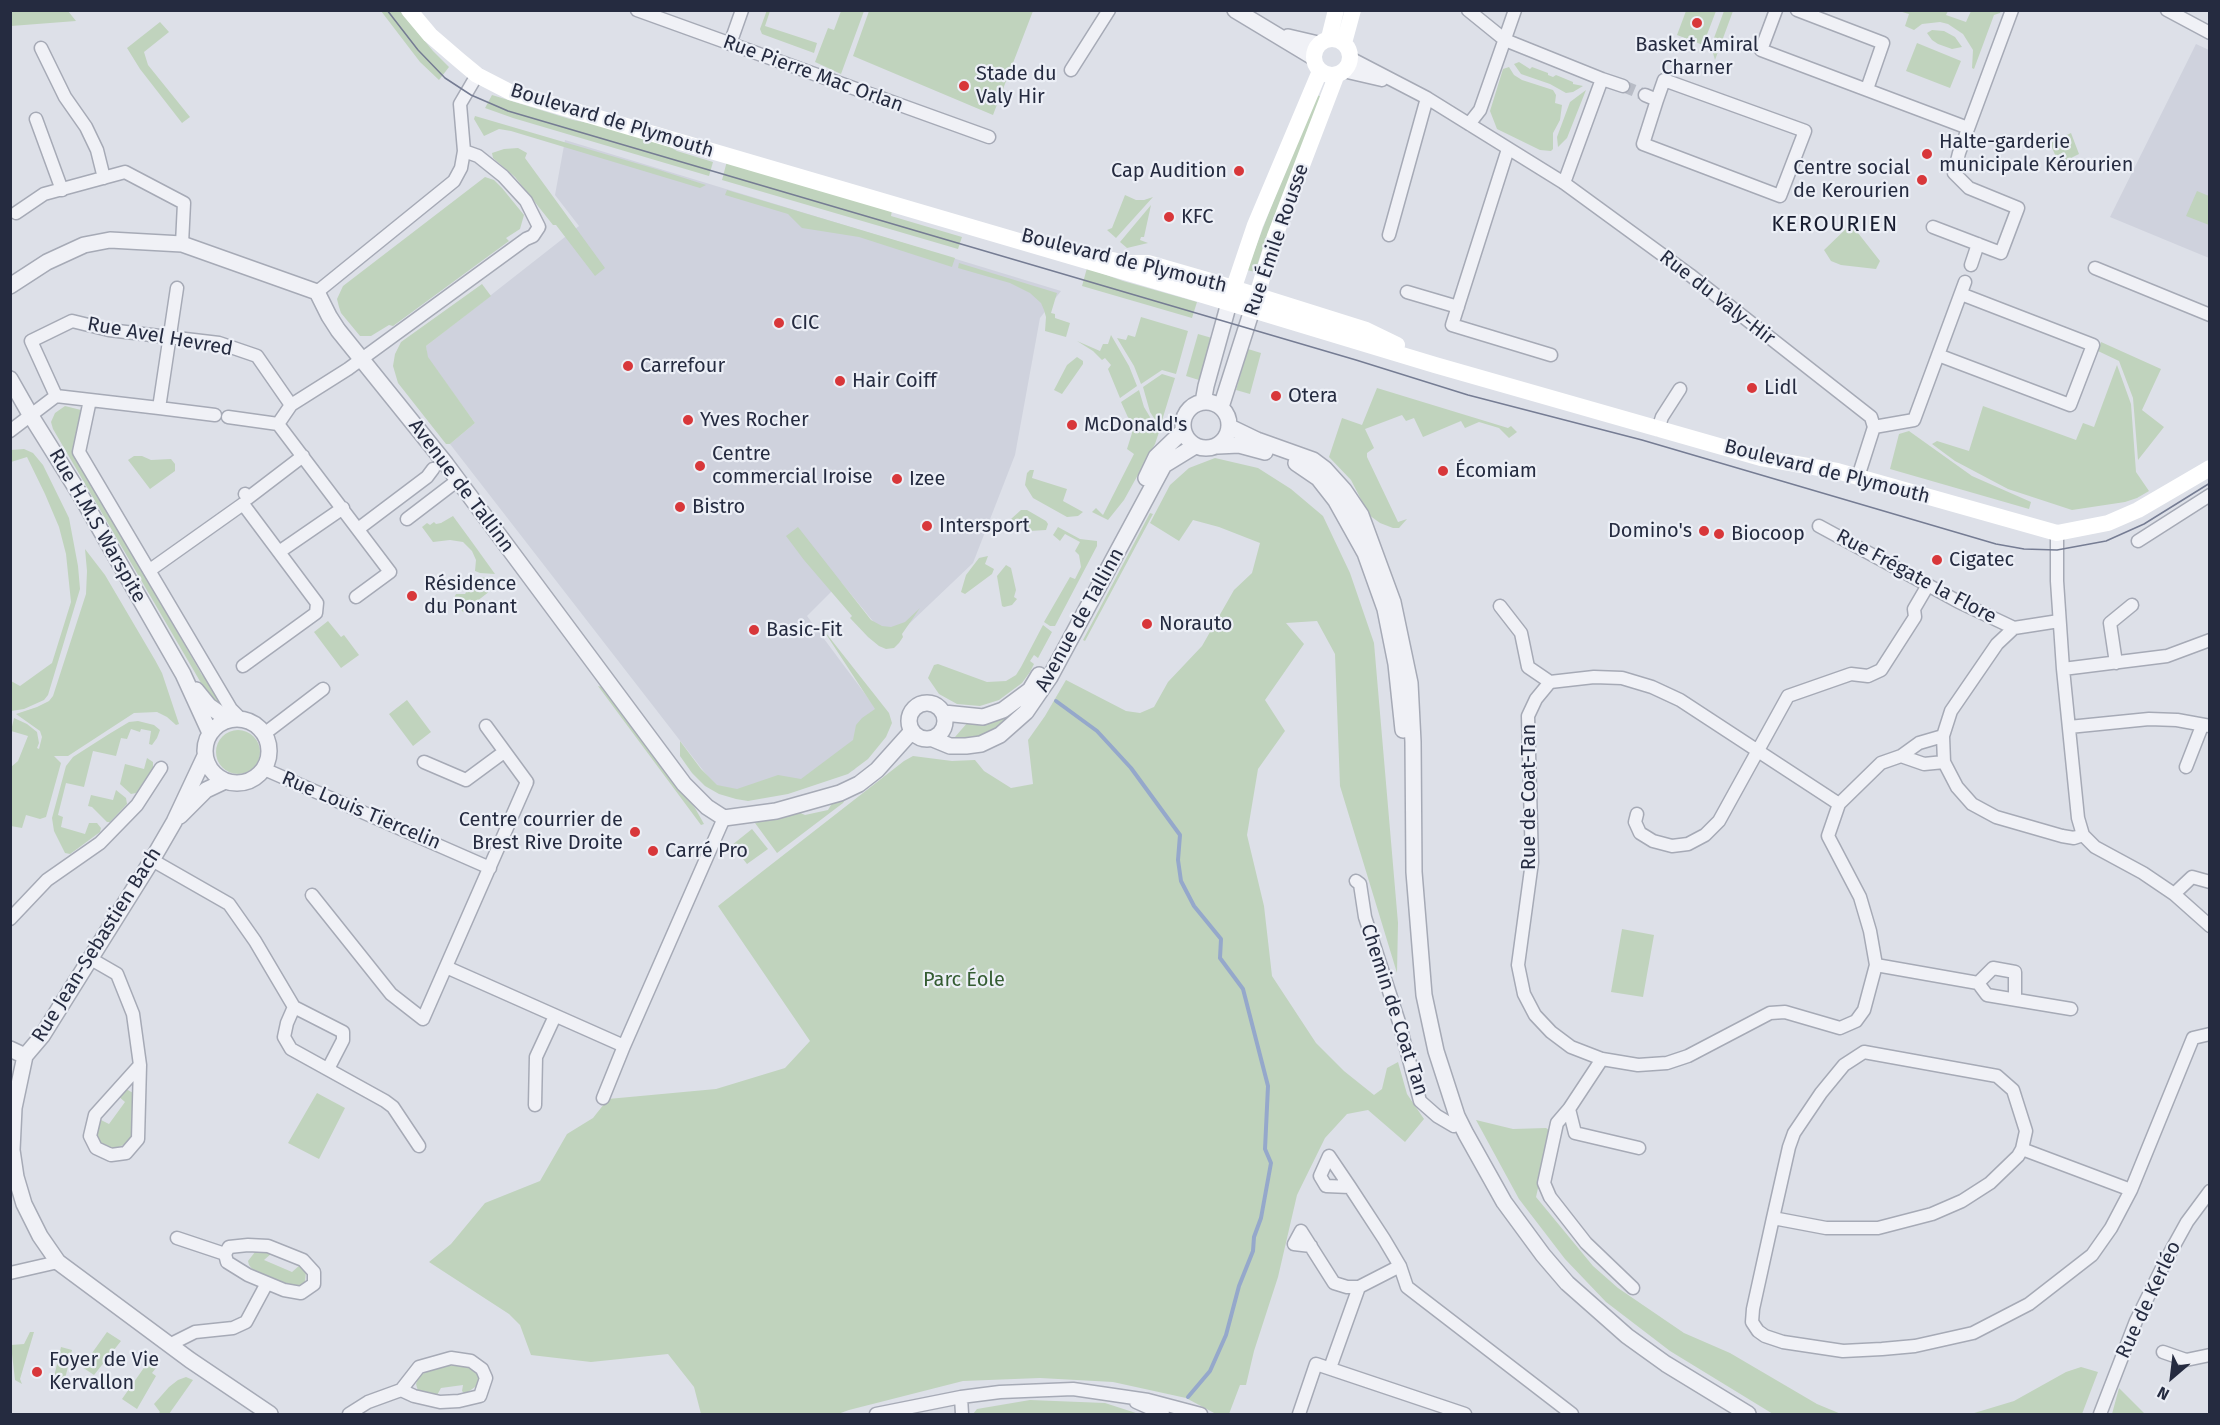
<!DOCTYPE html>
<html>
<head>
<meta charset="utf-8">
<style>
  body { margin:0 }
  #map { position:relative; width:2220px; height:1425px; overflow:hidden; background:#dde0e8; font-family:"Fira Sans",sans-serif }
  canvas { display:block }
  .frame { position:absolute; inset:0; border:12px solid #252b40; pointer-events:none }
  .north { position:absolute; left:2142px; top:1347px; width:60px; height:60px; -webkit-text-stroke:4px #eceff6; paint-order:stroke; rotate:208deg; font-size:16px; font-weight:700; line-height:24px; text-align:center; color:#252b40 }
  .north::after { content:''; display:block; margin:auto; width:21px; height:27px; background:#252b40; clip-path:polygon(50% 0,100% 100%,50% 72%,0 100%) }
</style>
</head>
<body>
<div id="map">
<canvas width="2220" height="1425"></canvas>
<div class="frame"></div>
<div class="north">N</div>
</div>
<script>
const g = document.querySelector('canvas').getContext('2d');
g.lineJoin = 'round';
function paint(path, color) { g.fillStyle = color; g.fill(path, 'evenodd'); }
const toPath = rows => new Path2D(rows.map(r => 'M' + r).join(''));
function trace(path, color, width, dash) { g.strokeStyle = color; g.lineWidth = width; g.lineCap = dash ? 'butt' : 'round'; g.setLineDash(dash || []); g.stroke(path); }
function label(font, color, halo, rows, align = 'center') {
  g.font = font + ' "Fira Sans",sans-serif'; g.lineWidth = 4.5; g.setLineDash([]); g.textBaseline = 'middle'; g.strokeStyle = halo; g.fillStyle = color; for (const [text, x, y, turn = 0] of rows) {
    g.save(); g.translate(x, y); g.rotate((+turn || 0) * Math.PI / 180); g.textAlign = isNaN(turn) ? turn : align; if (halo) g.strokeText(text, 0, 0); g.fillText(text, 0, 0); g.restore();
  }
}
paint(toPath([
  [2196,44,2209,50,2209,258,2110,217],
  [565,140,1061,291,1040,318,1015,455,973,563,890,642,841,582,807,616,886,722,854,770,745,800,716,787,450,444,475,423,427,357,426,346,579,226,555,195]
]), '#cfd2dd');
paint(toPath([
  [11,10,68,11,76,21,11,26],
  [767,10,770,11,765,26,817,43,814,53,762,34,760,29],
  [381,11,400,11,433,51,449,67,439,80,420,62],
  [841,11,864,11,841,74,815,62,828,28,834,30],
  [869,11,869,10,1033,11,993,115,853,56],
  [1686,11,1716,11,1703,45,1677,35],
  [1724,11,1733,11,1715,60,1711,46],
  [1899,11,1948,11,1946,15,1966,22,1971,11,2001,11,2000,13,1994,15,1974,69,1972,68,1973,50,1963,34,1948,24,1940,22,1922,24,1914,30,1905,26,1909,14],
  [160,22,169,32,144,52,148,65,190,117,182,123,140,69,127,48],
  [1932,30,1944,31,1955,37,1962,47,1952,49,1938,44,1932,40,1927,33],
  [1917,43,1961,61,1950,88,1906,71],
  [1519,62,1530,69,1532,67,1548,73,1548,75,1553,77,1556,75,1573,82,1573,84,1583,86,1573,92,1566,93,1550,84,1521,74,1514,64],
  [1509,67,1514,75,1522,80,1553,90,1556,95,1555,103,1562,105,1560,120,1553,133,1553,149,1551,151,1540,150,1497,129,1490,111,1503,69],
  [1586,90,1567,138,1558,147,1557,137,1570,102],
  [1314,94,1322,97,1265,241,1255,272,1247,270],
  [492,95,573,120,624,130,658,140,677,151,713,162,709,176,513,118,485,108],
  [475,116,656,169,706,185,700,188,511,131,499,129,484,136,474,119],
  [2071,133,2079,154,2059,164,2050,143],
  [518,148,527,153,525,158,605,268,595,276,556,225,553,225,515,177,493,158,492,153,504,149],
  [727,161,892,210,891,216,962,237,958,249,722,180],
  [485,177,494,180,502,188,524,215,520,229,506,238,509,241,393,326,389,325,371,336,360,336,341,313,339,307,337,299,343,286],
  [727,190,955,258,952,267,859,237,802,228,788,214,725,195],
  [2197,191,2209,196,2209,225,2186,216],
  [1125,195,1136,200,1144,200,1153,197,1116,238,1107,230,1112,228],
  [1151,205,1144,237,1141,237,1140,240,1148,243,1127,248,1120,242],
  [1851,224,1880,261,1876,269,1841,265,1831,261,1824,250],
  [959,263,1057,293,1051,313,1055,314,1055,318,1070,323,1066,337,1045,331,1046,317,1044,310,1041,303,1030,293,1010,283,958,268],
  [1087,268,1123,281,1197,302,1192,318,1082,286],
  [482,284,491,296,426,346,428,357,475,423,450,444,446,444,398,383,393,366,395,354,401,342],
  [1141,317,1188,331,1176,374,1162,370,1141,384,1134,366,1117,338,1126,340,1128,335,1135,337],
  [1198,334,1212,338,1199,380,1186,376],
  [1111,335,1129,366,1137,386,1120,398,1108,369,1111,365,1105,358,1102,360,1093,351,1077,341,1100,351,1103,344,1108,344],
  [2101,342,2161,369,2142,410,2164,427,2138,460,2133,398,2119,361,2098,351],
  [1248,349,1261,353,1250,394,1236,390],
  [1077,357,1083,361,1083,364,1062,394,1054,390,1067,365],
  [2117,365,2131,404,2136,472,2149,491,2137,498,2125,502,2072,510,2008,489,1955,461,1932,444,1937,441,1969,451,1983,406,2076,440,2083,423,2094,427],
  [1162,374,1175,378,1160,427,1150,412,1143,387],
  [1377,388,1508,428,1511,426,1517,432,1509,438,1499,428,1479,422,1465,428,1461,421,1423,437,1414,418,1406,421,1402,415,1365,429,1374,448,1367,453,1367,457,1398,522,1407,519,1399,528,1393,528,1380,523,1369,515,1351,480,1329,457,1342,418,1362,425],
  [1139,390,1144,407,1159,432,1155,444,1124,500,1108,520,1092,512,1096,508,1103,515,1134,454,1127,449,1132,433,1131,424,1121,402],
  [65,406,81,410,77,445,144,574,202,675,207,678,207,680,223,707,212,700,201,683,53,429,51,422,55,413],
  [1909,431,1972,476,2031,502,2029,509,1890,469,1899,434],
  [24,449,33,453,43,465,69,518,78,566,80,589,48,695,44,700,24,709,11,711,11,681,20,686,52,663,71,602,66,554,59,527,45,494,27,457,11,462,11,450],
  [134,456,142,456,151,460,171,459,175,464,175,471,150,489,128,460],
  [1215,458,1258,468,1291,489,1323,516,1350,573,1374,643,1398,923,1397,973,1340,786,1335,654,1317,621,1286,623,1304,644,1265,700,1285,731,1258,769,1247,835,1264,906,1272,976,1316,1043,1344,1071,1374,1095,1382,1089,1387,1068,1398,1062,1407,1094,1424,1119,1405,1142,1368,1110,1347,1114,1325,1138,1297,1195,1278,1277,1254,1351,1246,1385,1240,1385,1229,1414,1216,1414,1186,1398,1113,1382,1040,1378,963,1381,849,1410,838,1414,701,1414,694,1387,668,1354,591,1362,531,1355,520,1325,509,1314,429,1262,451,1244,485,1203,540,1181,567,1134,593,1118,608,1099,716,1089,785,1068,810,1041,718,906,904,761,913,756,952,761,975,760,984,771,1011,788,1033,784,1028,740,1045,716,1066,680,1126,711,1140,713,1154,707,1168,682,1202,646,1234,590,1252,573,1260,543,1219,527,1193,520,1179,541,1150,523,1170,485,1189,468],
  [1030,470,1034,470,1032,478,1067,489,1063,501,1083,512,1078,516,1067,517,1033,498,1025,485,1027,473],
  [1027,510,1046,521,1048,524,1046,530,1030,531,1011,519,1021,510],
  [1150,513,1153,514,1085,641,1083,640],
  [453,516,472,542,495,574,480,573,475,571,476,560,472,551,463,542,450,540,433,542,422,527,427,523,430,525,434,522,436,524,441,523],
  [798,527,871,620,882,626,891,627,905,622,920,608,902,634,903,637,899,643,894,648,886,649,879,646,868,637,850,618,852,616,804,560,786,536],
  [1058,527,1080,539,1097,541,1097,546,1055,626,1050,626,1044,622,1070,577,1075,579,1081,567,1079,555,1075,551,1080,542,1065,534,1060,541,1053,535],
  [85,549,105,575,155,660,162,673,179,724,176,725,167,717,157,712,134,713,68,756,54,756,61,763,46,817,40,819,26,815,22,828,11,826,11,767,18,761,28,736,11,731,14,718,27,724,37,732,39,743,37,748,39,749,42,737,40,731,16,714,37,707,49,701,53,696,86,594,87,571],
  [988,556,985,564,994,569,992,574,965,594,961,592,966,575,979,558],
  [1006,565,1011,568,1016,590,1014,597,1017,599,1012,605,1004,607,1002,606,997,576],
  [492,577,499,584,463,612,453,600,456,594,465,594,475,578],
  [328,621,341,637,344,635,359,655,341,668,314,632],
  [1043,625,1052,632,1038,658,1034,655,1030,661,1034,664,1030,672,1022,683,999,700,980,706,957,704,939,694,928,678,934,665,938,664,987,682,1006,681,1016,675,1021,667],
  [822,628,889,713,892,723,886,737,868,759,848,774,788,794,748,801,736,799,719,794,705,786,692,773,680,756,680,741,701,769,717,785,737,789,778,775,801,779,853,740,856,725,862,718,875,709],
  [598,686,605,688,695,808,704,824,701,825],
  [1037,692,993,734,954,742,955,737,968,722],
  [407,700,431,732,413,746,389,714],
  [138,721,154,725,160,730,157,738,152,745,149,744,151,731,141,729,140,732,131,729,127,739,121,738,116,756,93,751,84,787,66,783,58,815,63,817,61,827,85,834,89,823,97,823,101,828,100,832,77,849,70,854,65,853,54,831,52,818,66,766,73,757,109,734,129,722],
  '216 752a22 22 0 1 1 44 0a22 22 0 1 1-44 0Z',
  [147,758,153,762,153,769,136,793,131,794,120,784,125,764,144,769],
  [116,790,126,798,127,804,110,822,107,822,92,807,88,806,91,795,113,800],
  [847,796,843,803,777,853,755,823,796,811,805,815,828,810,834,800],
  [752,829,768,849,747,864,732,845],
  [1622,929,1654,935,1643,997,1611,992],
  [126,1089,135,1094,133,1133,128,1143,112,1150,102,1146,95,1138,99,1119,109,1124,125,1102,117,1095],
  [317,1093,345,1108,319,1159,288,1143],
  [1476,1120,1513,1129,1546,1128,1551,1131,1536,1197,1593,1266,1618,1288,1684,1333,1730,1353,1817,1404,1841,1414,1773,1414,1670,1351,1606,1302,1565,1259,1519,1199],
  [255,1252,272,1253,264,1260,292,1272,300,1265,306,1271,305,1282,301,1286,294,1287,253,1270,249,1265,248,1261],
  [30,1332,34,1332,20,1379,22,1384,15,1380,11,1345,24,1344],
  [107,1332,121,1341,94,1375,82,1367],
  [61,1347,72,1350,64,1383,53,1381],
  [148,1362,156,1368,152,1373,156,1376,137,1409,122,1399],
  [448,1365,467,1367,475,1370,481,1377,478,1385,465,1394,462,1391,463,1385,441,1388,436,1397,418,1391,416,1384,419,1376,430,1370],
  [2081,1367,2098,1372,2082,1414,1971,1414,2014,1401,2066,1372],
  [186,1377,193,1380,169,1414,158,1414,160,1412,154,1404,169,1387,178,1380],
  [2119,1388,2145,1414,2112,1414],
  [1030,1400,1105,1403,1139,1414,973,1414,977,1409]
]), '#c0d3bd');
trace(toPath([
  [1056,701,1097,731,1131,768,1180,835,1178,860,1181,881,1194,906,1221,939,1220,958,1243,989,1268,1086,1265,1149,1271,1163,1261,1218,1254,1237,1253,1251,1239,1286,1226,1335,1210,1371,1188,1397]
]), '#95a8cb', 4);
trace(toPath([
  [1623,86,1645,95]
]), '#b8bcc6', 12, [12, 6]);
const minor = toPath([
  [637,10,989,137],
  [1468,10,1505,40,1602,79,1564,183],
  [1776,10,1761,50,1968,128],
  [1797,10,1883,43,1867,89],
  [2167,10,2210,33],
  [730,44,742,10],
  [41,48,65,97,86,127,97,150,104,178],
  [1350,58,1427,98,1564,183,1690,275,1871,417,1874,427,1858,477],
  [1071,70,1109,10],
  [1343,71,1382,80],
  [1602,79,1623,86],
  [1645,95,1657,100,1664,80,1805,131,1780,196,1643,144,1657,100],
  [36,119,62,190],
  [1469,124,1480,110,1515,10],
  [1508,149,1452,325,1551,355],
  [16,213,44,194,125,172,184,203,182,244],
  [1933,227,2001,253,2018,208,1969,188,1954,173,1959,153,2012,10],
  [1389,235,1427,98],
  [1971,265,1978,244],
  [2095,268,2210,315],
  [317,292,454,181,461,168,464,151,460,104,477,75],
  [1407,292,1458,307],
  [1938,355,2070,405,2093,345,1961,294],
  [56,396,31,341,72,321,109,330,219,343,257,356,291,405],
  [90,400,79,452,231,709,242,720],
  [159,408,215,415],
  [228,417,278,424],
  [1874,427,1914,420,1965,282],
  [1658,429,1662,417,1680,389],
  [10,431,56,396,159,408,177,288],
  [245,494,248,498,303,456],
  [407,519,458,480],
  [1819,526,1959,602,2014,628],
  [358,529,427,477,433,469],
  [2057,533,2057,581,2063,669,2078,818,2083,835],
  [2138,541,2210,495],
  [279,552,343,508],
  [150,570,243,504,317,603,316,613,243,666],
  [356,597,390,572,278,424,291,405,348,369,526,239,533,236,539,227,526,201,503,176,478,156,464,151],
  [1500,606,1521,633,1528,667,1550,682],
  [2059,621,2014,628,1997,644,1951,711,1943,736,1944,762,1957,787,1972,804,1996,817,2062,836,2074,838,2083,835],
  [2116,663,2110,623,2132,605],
  [2063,669,2167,656,2210,640],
  [2069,727,2149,719,2177,720,2210,726],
  [264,734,323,689],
  [1901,756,1924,764,1944,762],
  [424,762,466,780,504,752],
  [2186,767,2202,726],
  [264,769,490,868],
  [1839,804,1680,700,1652,687,1622,678,1594,677,1550,682,1536,699,1528,716,1532,862,1518,965,1524,994,1535,1015,1551,1032,1571,1047,1602,1059,1638,1065,1667,1063,1688,1056,1770,1013,1785,1012,1840,1028,1856,1021,1864,1010,1876,965,1870,931,1860,897,1828,836,1839,804,1881,763,1901,756,1919,743,1943,736],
  [1637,814,1635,822,1640,833,1653,841,1672,846,1688,844,1705,835,1719,821,1788,696,1851,674,1868,676,1881,670,1915,617,1914,609,1928,585],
  [2083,835,2095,847,2143,873,2174,894,2210,926],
  [152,860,229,904,255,941,294,1007,287,1023,284,1037,291,1049,385,1101,393,1107,419,1146],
  [1356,881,1360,884,1365,917,1399,1022,1420,1101,1437,1116,1454,1126],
  [2174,894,2192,877,2210,882],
  [312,895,391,994,423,1019,527,782,486,726],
  [10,919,47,880,100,843,137,805,161,768],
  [91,959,117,974,133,1014,140,1065,138,1139,126,1153,111,1155,96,1148,90,1136,95,1115,140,1065],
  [1876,965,1978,983,1987,995,2071,1009],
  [446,967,624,1046],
  [1978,983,1993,968,2015,972,2015,999],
  [294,1007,343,1032,343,1040,328,1069],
  [1602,1059,1569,1109,1557,1123,1544,1183,1550,1197,1586,1243,1633,1288],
  [603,1098,624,1046,724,818],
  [535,1105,536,1057,555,1016],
  [1569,1109,1575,1133,1639,1148],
  [1350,1187,1326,1186,1320,1176,1329,1156,1350,1187,1384,1239,1400,1266],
  [2131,1190,2022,1149,2026,1131,2013,1090,1997,1076,1864,1052,1844,1065,1821,1093,1794,1133,1789,1147,1773,1218,1753,1309,1752,1322,1758,1331,1765,1336,1783,1342,1843,1351,1882,1349,1915,1346,1973,1333,2029,1304,2092,1255,2111,1228,2131,1190,2193,1038,2210,1034],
  [1773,1218,1826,1228,1878,1228,1932,1214,1962,1201,1990,1183,2018,1156,2022,1149],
  [177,1238,225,1254],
  [248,1245,268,1246,303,1260,314,1272,314,1284,301,1293,284,1290,248,1275,227,1262,225,1254,229,1247,248,1245],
  [1311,1246,1294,1244,1301,1231,1334,1283,1347,1287,1359,1287],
  [10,1273,58,1262],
  [169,1345,195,1332,233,1328,246,1322,267,1283],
  [2163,1352,2186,1360,2210,1355],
  [1330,1368,1359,1287,1400,1266,1407,1287,1572,1414],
  [961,1397,962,1414],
  [1136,1402,1163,1414],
  [349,1414,368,1402,401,1390,419,1367,451,1358,471,1361,482,1369,486,1378,480,1396,459,1401,440,1402,414,1396,401,1390],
  [876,1414,961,1397,1000,1392,1073,1389,1148,1400,1201,1414],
  [1299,1414,1316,1364,1465,1414],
  [2100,1414,2136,1321,2166,1260,2187,1222,2210,1191]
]);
const tertiary = toPath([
  [1235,10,1313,57],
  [1288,37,1318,44],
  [10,286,47,262,84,245,110,240,182,244,317,292,329,316,338,330,446,464,684,784,707,807,724,818,776,811,840,793,859,784,877,770,912,731],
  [10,379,31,416,81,496,183,674,210,733],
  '1183 425a23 23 0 1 1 46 0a23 23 0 1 1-46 0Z',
  [1203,402,1206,386,1229,303],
  [1221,407,1252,310],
  [1230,427,1257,440,1313,460,1325,469,1344,490,1361,515,1393,602,1410,683,1413,742,1414,872,1424,995,1436,1051,1457,1116,1466,1134,1504,1202,1543,1255,1567,1283,1627,1336,1666,1364,1748,1414],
  [1218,446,1239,445,1265,452],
  [1296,463,1318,478,1336,501,1365,553,1385,609,1396,664,1403,730],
  [1146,478,1156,457,1183,431],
  [196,690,209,706,229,720],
  '909 721a18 18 0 1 1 36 0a18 18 0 1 1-36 0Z',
  [944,713,983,717,1003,710,1030,690,1039,675],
  '205 751a32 32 0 1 1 64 0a32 32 0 1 1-64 0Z',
  [933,739,950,746,966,746,981,744,1000,735,1026,712,1050,677,1164,465,1195,446],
  [205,756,174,822,152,860,42,1036,25,1056,14,1108,12,1150,16,1177,24,1204,40,1236,58,1262,190,1360,270,1414],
  [180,816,206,790,225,781],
  [10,1049,25,1056]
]);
trace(minor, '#a6aab6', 15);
trace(tertiary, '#a6aab6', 18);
trace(minor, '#f0f1f6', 12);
trace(tertiary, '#f0f1f6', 15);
trace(toPath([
  [409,10,430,35,459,60,477,75,510,92,1203,295,1435,365,1761,458,1837,471,2057,533,2108,523,2138,510,2210,468],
  [1329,38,1336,10],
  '1314 57a18 18 0 1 1 36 0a18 18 0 1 1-36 0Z',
  [1344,43,1353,10],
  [1113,260,1122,263,1148,263,1207,280,1366,330,1397,345],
  [1230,299,1255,225,1320,71],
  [1254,305,1275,236,1337,74]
]), '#fff', 16);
trace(toPath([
  [387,10,418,50,445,78,471,95,508,111,1356,360,1468,395,1642,440,1996,544,2024,549,2057,550,2106,541,2144,524,2210,483]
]), '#757c93', 1.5);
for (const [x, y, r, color] of [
  [1697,23,6,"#d8373a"],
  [964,86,6,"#d8373a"],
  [1927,154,6,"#d8373a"],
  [1239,171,6,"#d8373a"],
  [1922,180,6,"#d8373a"],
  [1169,217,6,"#d8373a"],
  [779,323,6,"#d8373a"],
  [628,366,6,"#d8373a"],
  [840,381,6,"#d8373a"],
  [1752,388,6,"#d8373a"],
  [1276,396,6,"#d8373a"],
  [688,420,6,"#d8373a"],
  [1072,425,6,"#d8373a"],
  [700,466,6,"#d8373a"],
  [1443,471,6,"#d8373a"],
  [897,479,6,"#d8373a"],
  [680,507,6,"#d8373a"],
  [927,526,6,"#d8373a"],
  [1704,531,6,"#d8373a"],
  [1719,534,6,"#d8373a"],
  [1937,560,6,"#d8373a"],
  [412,596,6,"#d8373a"],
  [1147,624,6,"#d8373a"],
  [754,630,6,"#d8373a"],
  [635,832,6,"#d8373a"],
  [653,851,6,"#d8373a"],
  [37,1372,6,"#d8373a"]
]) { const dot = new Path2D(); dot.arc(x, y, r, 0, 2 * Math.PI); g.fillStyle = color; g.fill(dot); trace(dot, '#eceff6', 2); }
label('20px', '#252b40', '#eceff6', [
  ["Basket Amiral",1697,45,"center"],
  ["Charner",1697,68,"center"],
  ["Stade du",976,74],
  ["Valy Hir",976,97],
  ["Halte-garderie",1939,142],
  ["municipale Kérourien",1939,165],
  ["Centre social",1910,168,"right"],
  ["de Kerourien",1910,191,"right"],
  ["Cap Audition",1227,171,"right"],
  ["KFC",1181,217],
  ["CIC",791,323],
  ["Carrefour",640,366],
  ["Hair Coiff",852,381],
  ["Lidl",1764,388],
  ["Otera",1288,396],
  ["Yves Rocher",700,420],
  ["McDonald's",1084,425],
  ["Centre",712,454],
  ["commercial Iroise",712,477],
  ["Écomiam",1455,471],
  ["Izee",909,479],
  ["Bistro",692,507],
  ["Intersport",939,526],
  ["Domino's",1692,531,"right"],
  ["Biocoop",1731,534],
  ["Cigatec",1949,560],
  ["Résidence",424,584],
  ["du Ponant",424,607],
  ["Norauto",1159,624],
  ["Basic-Fit",766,630],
  ["Centre courrier de",623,820,"right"],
  ["Brest Rive Droite",623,843,"right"],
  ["Carré Pro",665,851],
  ["Foyer de Vie",49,1360],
  ["Kervallon",49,1383]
], 'left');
label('20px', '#252b40', '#eceff6', [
  ["Rue Pierre Mac Orlan",813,74,20],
  ["Boulevard de Plymouth",612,121,17],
  ["Rue Émile Rousse",1277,240,-71],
  ["Boulevard de Plymouth",1124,261,14],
  ["Rue du Valy-Hir",1717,298,38],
  ["Rue Avel Hevred",160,337,10],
  ["Boulevard de Plymouth",1827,472,14],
  ["Avenue de Tallinn",461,486,53],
  ["Rue H.M.S Warspite",97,526,60],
  ["Rue Frégate la Flore",1916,577,28],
  ["Avenue de Tallinn",1080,620,-61],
  ["Rue de Coat-Tan",1529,797,-90],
  ["Rue Louis Tiercelin",361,811,23],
  ["Rue Jean-Sebastien Bach",97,945,-58],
  ["Chemin de Coat Tan",1394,1010,72],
  ["Rue de Kerléo",2149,1300,-65]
]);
label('20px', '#345c32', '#eceff6', [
  ["Parc Éole",964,980]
]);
g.letterSpacing = '1.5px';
label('22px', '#181d30', '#eceff6', [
  ["KEROURIEN",1835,225]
]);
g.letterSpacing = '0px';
</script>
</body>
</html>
